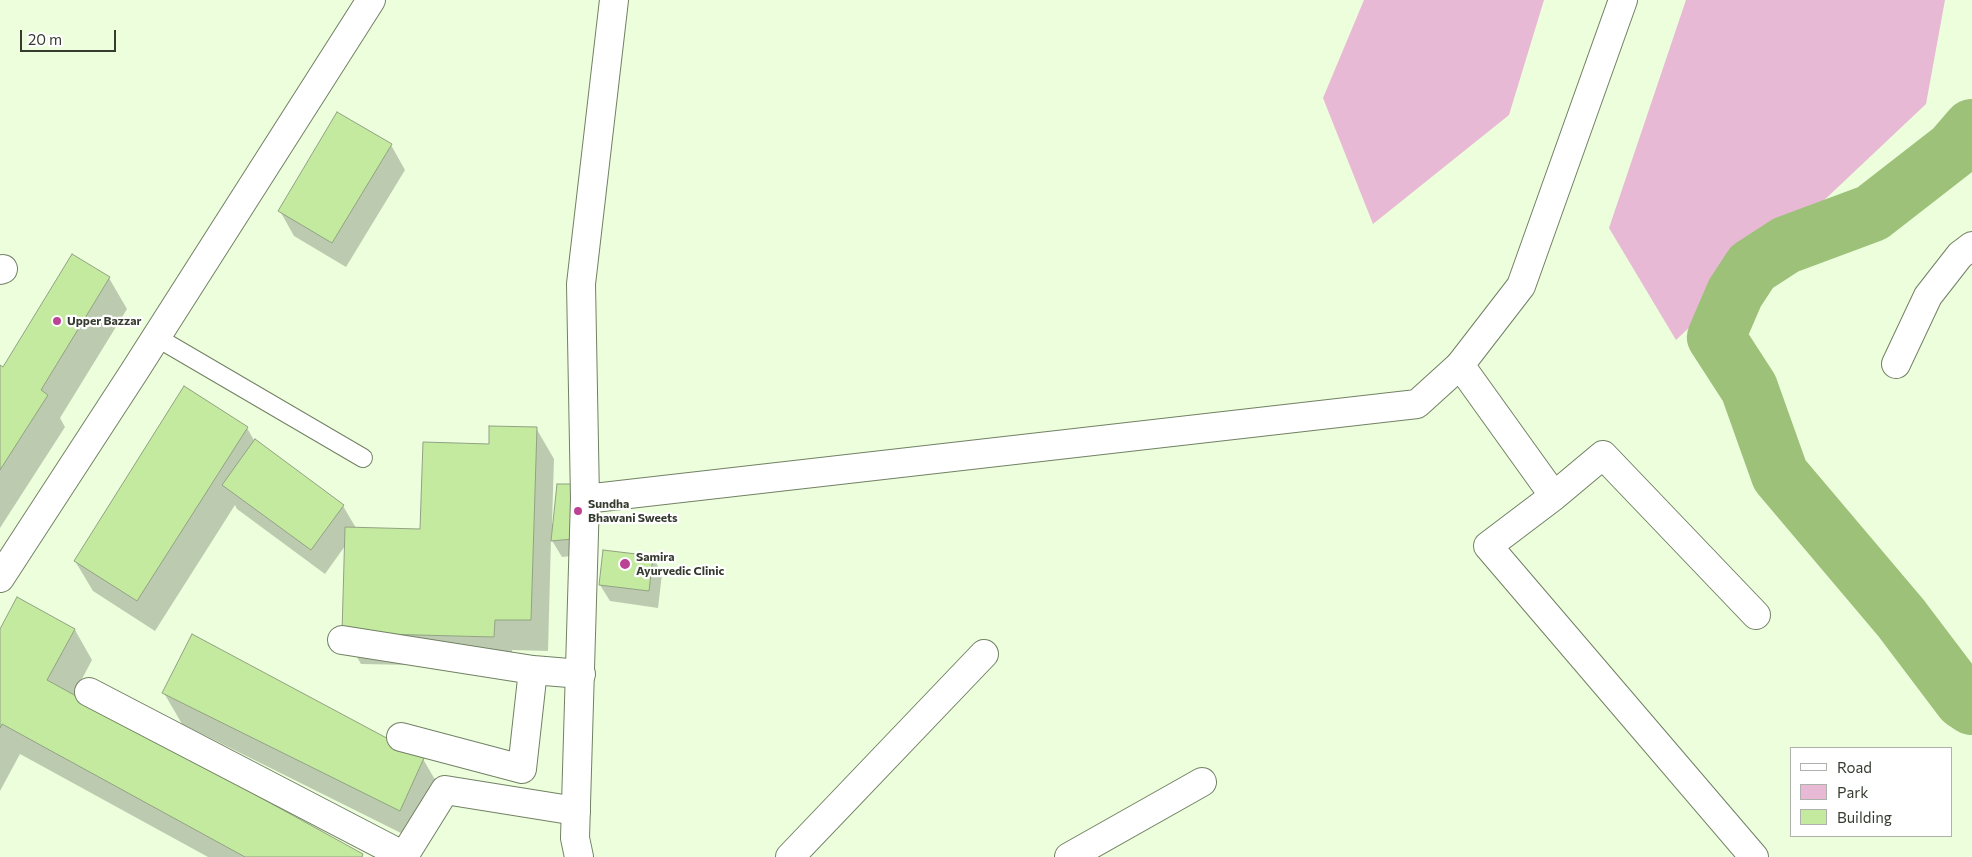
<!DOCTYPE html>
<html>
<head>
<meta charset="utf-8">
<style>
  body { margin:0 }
  #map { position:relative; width:1972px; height:857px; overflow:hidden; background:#ecfedc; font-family:Commissioner,sans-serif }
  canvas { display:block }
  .legend { position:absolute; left:1790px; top:747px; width:162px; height:90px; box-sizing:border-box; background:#fff; border:1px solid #aeb1ac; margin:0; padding:6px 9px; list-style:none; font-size:15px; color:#353c2f }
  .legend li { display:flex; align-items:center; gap:10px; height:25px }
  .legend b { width:25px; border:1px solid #aeb1ac }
  .scale { position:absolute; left:20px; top:30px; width:96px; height:22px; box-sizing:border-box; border:2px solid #353c2f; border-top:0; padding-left:6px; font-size:15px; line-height:18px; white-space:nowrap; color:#353c2f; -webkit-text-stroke:4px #fff; paint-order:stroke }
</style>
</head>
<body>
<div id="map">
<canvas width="1972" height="857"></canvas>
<ul class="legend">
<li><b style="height:6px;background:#fff"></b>Road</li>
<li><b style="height:14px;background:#e8b9d4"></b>Park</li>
<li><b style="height:14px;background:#c4eaa0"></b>Building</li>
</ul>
<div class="scale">20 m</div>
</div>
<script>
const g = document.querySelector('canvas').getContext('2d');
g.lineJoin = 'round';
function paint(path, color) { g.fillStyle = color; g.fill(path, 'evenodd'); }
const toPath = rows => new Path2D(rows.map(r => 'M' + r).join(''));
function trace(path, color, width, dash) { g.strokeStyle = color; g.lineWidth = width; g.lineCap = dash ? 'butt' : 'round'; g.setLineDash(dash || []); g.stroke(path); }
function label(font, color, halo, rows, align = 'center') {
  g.font = font + ' Commissioner,sans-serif'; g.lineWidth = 4.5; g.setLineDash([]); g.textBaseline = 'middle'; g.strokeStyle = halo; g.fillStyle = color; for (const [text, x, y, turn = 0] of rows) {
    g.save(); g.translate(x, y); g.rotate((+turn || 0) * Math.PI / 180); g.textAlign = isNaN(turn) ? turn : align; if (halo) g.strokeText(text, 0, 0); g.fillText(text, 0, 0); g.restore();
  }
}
paint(toPath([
  [1364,0,1544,0,1509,115,1373,224,1323,98],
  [1686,0,1945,0,1926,104,1676,340,1609,228]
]), '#e8b9d4');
paint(toPath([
  [391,145,405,170,346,267,294,236,280,211],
  [73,256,109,278,127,309,60,418,65,427,0,528,0,366,4,368],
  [247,428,255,442,343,506,356,528,421,530,490,445,536,428,554,459,552,524,554,524,558,486,582,555,562,557,551,539,548,651,512,650,512,667,361,664,343,633,345,546,325,574,237,509,235,505,155,631,93,591,75,561],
  [653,557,662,574,658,608,610,601,600,585],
  [75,630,92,660,73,696,363,857,208,857,20,754,0,791,0,631],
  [164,693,423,759,441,790,417,841,182,724]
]), '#0003');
trace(toPath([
  [1972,128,1953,150,1872,213,1786,245,1752,267,1735,293,1716,337,1749,388,1780,475,1901,618,1963,700,1972,706]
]), '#9dc179', 58);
const building = toPath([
  [337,112,392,144,332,243,278,211,337,112],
  [72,254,110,277,41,390,48,395,0,470,0,365,3,367,72,254],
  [184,386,248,427,137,601,74,561,184,386],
  [489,426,537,427,531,620,495,620,494,637,342,633,345,527,420,529,423,442,489,444,489,426],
  [255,439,344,505,311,550,222,485,255,439],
  [557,484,579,484,573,539,551,541,557,484],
  [603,550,653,556,649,591,599,585,603,550],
  [17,597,75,629,47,680,363,854,362,857,245,857,2,724,0,728,0,629,17,597],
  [192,634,424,758,400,811,162,693,192,634]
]);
paint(building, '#c4eaa0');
trace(building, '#91a283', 1);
const lane = toPath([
  [156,337,363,458]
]);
const street = toPath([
  [0,270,3,269],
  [1896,364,1928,296,1960,255,1972,246],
  [1460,365,1554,496,1488,546,1754,857],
  [1554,496,1603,455,1756,615],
  [342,640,533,670,581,674],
  [89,692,404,856,445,790,576,811],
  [401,737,522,769,533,670],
  [790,857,984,654],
  [1069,857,1202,782]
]);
const secondary = toPath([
  [585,499,1417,404,1460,365,1521,286,1623,0],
  [0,578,134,372,371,0],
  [579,857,575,838,585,499,581,284,614,0]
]);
trace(lane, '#728164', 20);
trace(street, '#728164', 30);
trace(secondary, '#728164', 30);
trace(lane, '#fff', 18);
trace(street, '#fff', 28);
trace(secondary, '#fff', 28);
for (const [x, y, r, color] of [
  [57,321,5,"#bc4294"],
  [578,511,5,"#bc4294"],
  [625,564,6,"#bc4294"]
]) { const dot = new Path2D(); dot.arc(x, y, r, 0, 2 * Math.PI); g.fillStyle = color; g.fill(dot); trace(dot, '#fff', 2); }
label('bold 12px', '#353c2f', '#fff', [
  ["Upper Bazzar",67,321],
  ["Sundha",588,504],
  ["Bhawani Sweets",588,518],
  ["Samira",636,557],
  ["Ayurvedic Clinic",636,571]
], 'left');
</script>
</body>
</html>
